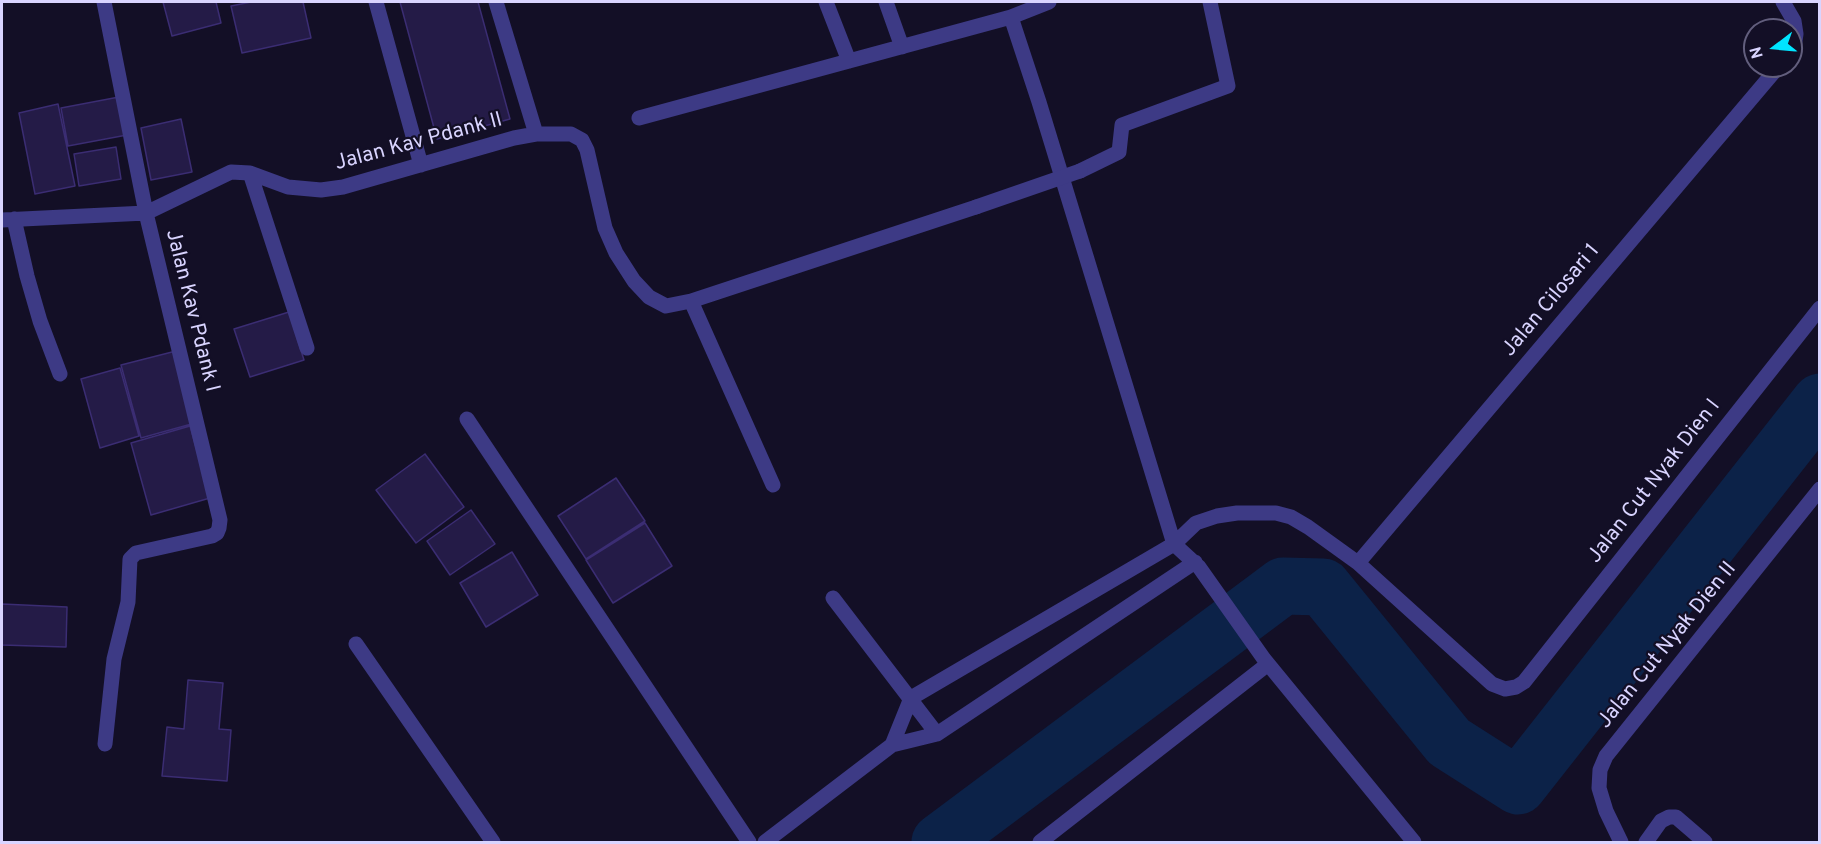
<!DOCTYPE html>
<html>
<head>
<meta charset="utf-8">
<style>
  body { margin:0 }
  #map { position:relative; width:1821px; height:844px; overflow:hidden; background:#130f26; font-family:Overpass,sans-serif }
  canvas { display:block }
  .frame { position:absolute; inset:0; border:3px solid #d9d4ff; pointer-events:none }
  .north { position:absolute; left:1743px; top:18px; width:60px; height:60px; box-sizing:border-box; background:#130f26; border:2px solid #625e7d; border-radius:50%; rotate:254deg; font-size:16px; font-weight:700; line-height:24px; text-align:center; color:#d9d4ff }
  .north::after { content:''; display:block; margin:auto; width:21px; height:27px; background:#00e5ff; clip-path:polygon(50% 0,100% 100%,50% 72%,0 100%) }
</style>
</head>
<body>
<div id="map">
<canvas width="1821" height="844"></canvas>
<div class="frame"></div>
<div class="north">N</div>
</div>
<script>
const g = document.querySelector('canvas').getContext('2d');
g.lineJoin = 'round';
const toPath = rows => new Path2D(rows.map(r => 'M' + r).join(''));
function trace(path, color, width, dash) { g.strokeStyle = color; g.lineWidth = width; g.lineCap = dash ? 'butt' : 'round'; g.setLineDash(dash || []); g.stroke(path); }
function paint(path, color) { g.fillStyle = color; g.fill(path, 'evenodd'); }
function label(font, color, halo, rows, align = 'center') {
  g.font = font + ' Overpass,sans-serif'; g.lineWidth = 4.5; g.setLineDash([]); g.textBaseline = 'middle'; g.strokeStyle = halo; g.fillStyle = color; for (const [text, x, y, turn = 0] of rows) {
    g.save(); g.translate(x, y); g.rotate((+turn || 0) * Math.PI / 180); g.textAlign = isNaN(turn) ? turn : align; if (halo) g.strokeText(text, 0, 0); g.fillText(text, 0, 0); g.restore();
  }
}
trace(toPath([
  [940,842,1283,586,1323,587,1449,742,1518,786,1820,402]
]), '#0c2248', 57);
const building = toPath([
  [163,2,216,2,221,23,172,36,163,2],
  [251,2,303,2,311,38,242,53,231,6,251,2],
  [400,2,478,2,510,119,437,139,400,2],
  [119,97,127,135,68,146,61,108,119,97],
  [58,104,75,186,35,194,19,113,58,104],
  [181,119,192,172,151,180,141,128,181,119],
  [116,147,121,179,79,186,74,154,116,147],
  [289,312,304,360,250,377,234,329,289,312],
  [176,351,195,423,141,438,121,365,176,351],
  [120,368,139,436,100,448,81,379,120,368],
  [190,426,210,498,151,515,131,443,190,426],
  [425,454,464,507,416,543,376,490,425,454],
  [616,478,645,521,586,559,558,516,616,478],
  [471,510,495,544,450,575,427,541,471,510],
  [645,523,672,566,613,603,586,560,645,523],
  [512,552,538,595,486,627,460,583,512,552],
  [2,604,67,607,66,647,2,645,2,604],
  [188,680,223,683,219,729,231,730,227,781,162,776,167,727,184,729,188,680]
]);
paint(building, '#241b47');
trace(building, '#3b2d73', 1.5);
trace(toPath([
  [104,2,146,213,220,520,219,528,217,533,212,536,136,553,130,559,128,602,114,659,105,744],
  [376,2,421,165],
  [496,2,536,134],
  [826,2,849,61],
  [886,2,902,47],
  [1783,2,1794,21,1796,34,1794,48,1791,51],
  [1011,17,1039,102,1174,544,1199,567,1264,659,1414,842],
  [639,118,1011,17,1049,2],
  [1080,171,1119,152,1122,125,1228,86,1210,2],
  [250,173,307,348],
  [14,219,27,276,40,321,60,374],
  [2,220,146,213,231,172,250,173,288,187,321,190,343,187,514,138,536,134,571,134,582,140,587,150,605,228,616,253,634,281,649,297,666,306,691,301,976,207],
  [691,301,773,485],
  [467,419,749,842],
  [1358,563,1779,66],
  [833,598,937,734],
  [356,644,493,842],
  [892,745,911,698,1174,544,1196,523,1217,516,1237,513,1276,513,1291,517,1308,527,1358,563,1492,684,1505,689,1516,687,1524,682,1820,308],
  [765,842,892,745,937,734,1195,562],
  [1040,842,1268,664],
  [1621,842,1606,811,1599,788,1600,770,1606,756,1820,489],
  [1646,842,1661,821,1669,817,1676,817,1705,842]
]), '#3d3a85', 15);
trace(toPath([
  [976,207,1080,171]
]), '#3d3a85', 15);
label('21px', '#d9d4ff', '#130f26', [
  ["Jalan Kav Pdank II",419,143,-15],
  ["Jalan Cilosari 1",1552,301,-50],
  ["Jalan Kav Pdank I",191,311,76],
  ["Jalan Cut Nyak Dien I",1655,482,-52],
  ["Jalan Cut Nyak Dien II",1668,646,-51]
]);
</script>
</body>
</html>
